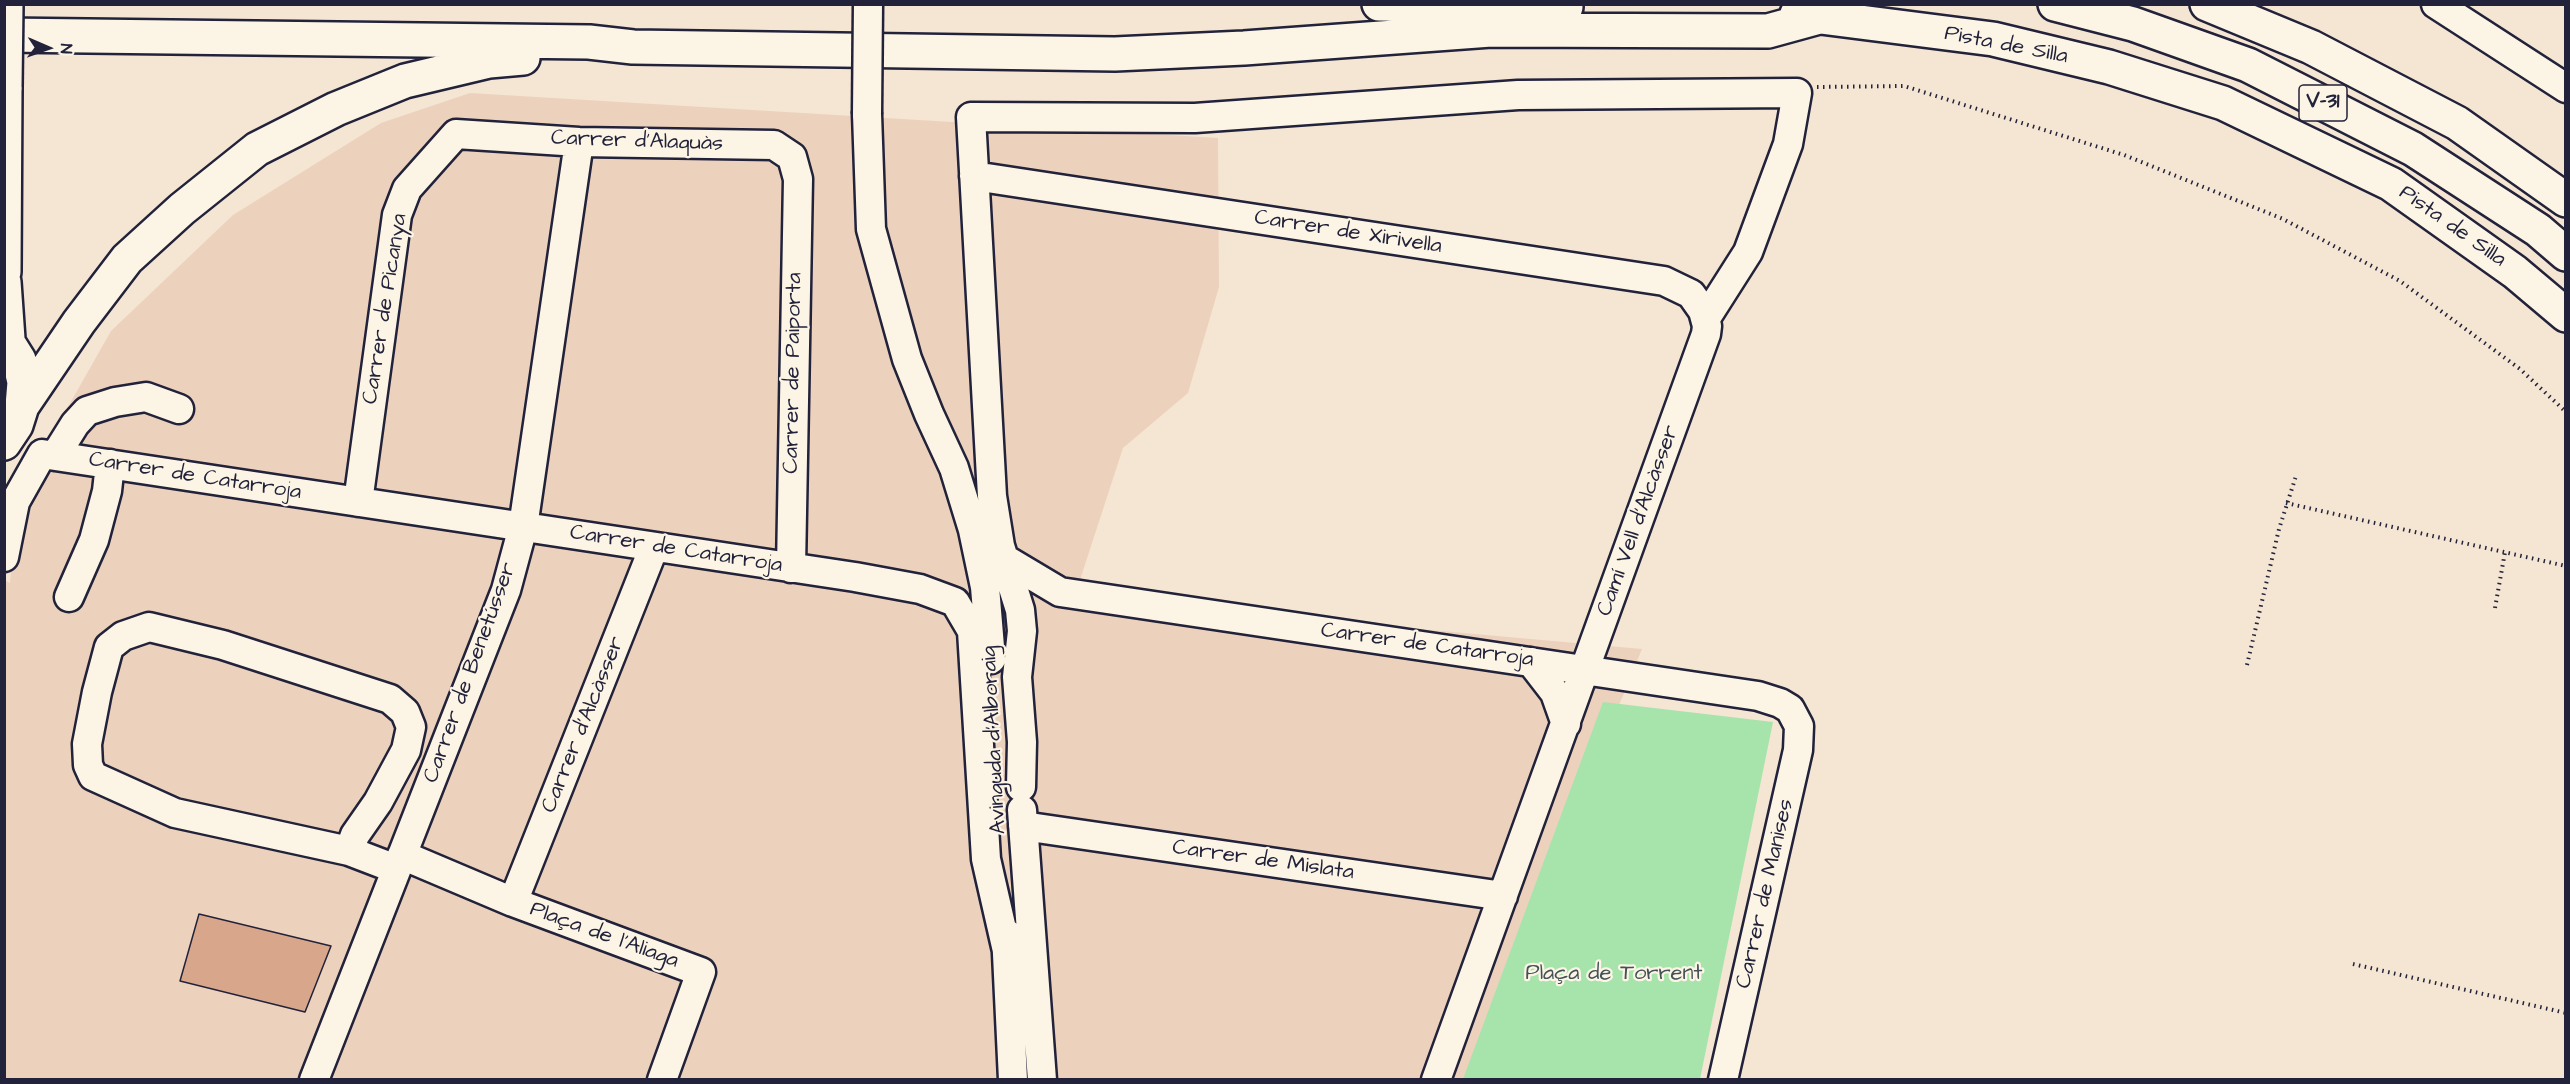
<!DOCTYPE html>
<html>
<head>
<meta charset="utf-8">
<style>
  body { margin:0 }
  #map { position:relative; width:2570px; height:1084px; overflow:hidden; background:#f5e5d3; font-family:"Architects Daughter",sans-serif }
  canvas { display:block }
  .frame { position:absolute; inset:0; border:6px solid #22223b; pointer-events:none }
  .north { position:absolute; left:18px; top:18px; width:60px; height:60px; -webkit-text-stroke:4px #fcf5e5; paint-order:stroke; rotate:92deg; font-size:16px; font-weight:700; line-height:24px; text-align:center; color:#22223b }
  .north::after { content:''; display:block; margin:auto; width:21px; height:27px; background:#22223b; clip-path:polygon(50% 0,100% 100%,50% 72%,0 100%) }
</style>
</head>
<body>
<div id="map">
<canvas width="2570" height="1084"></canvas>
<div class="frame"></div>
<div class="north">N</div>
</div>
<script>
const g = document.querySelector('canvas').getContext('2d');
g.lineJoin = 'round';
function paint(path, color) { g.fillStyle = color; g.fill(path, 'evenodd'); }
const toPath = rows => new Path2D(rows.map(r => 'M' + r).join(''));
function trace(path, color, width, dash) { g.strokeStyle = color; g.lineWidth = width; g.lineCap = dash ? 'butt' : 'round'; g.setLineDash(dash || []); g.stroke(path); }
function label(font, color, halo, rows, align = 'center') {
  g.font = font + ' "Architects Daughter",sans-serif'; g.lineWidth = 4.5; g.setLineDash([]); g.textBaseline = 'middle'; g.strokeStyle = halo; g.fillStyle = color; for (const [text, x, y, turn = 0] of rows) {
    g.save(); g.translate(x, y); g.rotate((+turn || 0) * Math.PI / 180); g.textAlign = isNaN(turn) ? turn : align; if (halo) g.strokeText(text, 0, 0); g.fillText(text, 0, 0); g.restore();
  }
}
paint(toPath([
  [470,93,1218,138,1219,287,1188,393,1123,448,1078,586,1308,619,1642,649,1466,1079,5,1080,4,580,10,583,14,536,56,428,111,331,233,215,381,123]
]), '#ecd2bd');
paint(toPath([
  [1603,702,1773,722,1700,1079,1463,1079]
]), '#a6e4ac');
const building = toPath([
  [199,914,331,946,305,1012,180,981,199,914]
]);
paint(building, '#d8a78b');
trace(building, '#22223b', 1.5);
const minor = toPath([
  [2436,4,2566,88],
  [867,114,871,229,907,359,929,414,954,468,973,530,985,587,991,659],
  [974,176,1664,281,1691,294,1703,311,1707,326,1706,334,1436,1080],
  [55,456,75,424,87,411,115,402,146,397,179,409],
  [358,502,397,215,407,189,456,134,579,142,774,145,792,157,798,179,791,568],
  [4,557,15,502,42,454,855,577,920,589,955,602,972,631,986,859,1007,951],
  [1003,558,1060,592,1758,696,1780,703,1790,709,1799,726,1798,750,1723,1080],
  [69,597,94,540,107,491,110,464],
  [1531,662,1555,693,1566,724],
  [1021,787,1022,742,1017,677,1022,631,1020,610,1000,546,992,496,971,117,1195,118,1518,95,1797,93,1788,144,1748,252,1706,318],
  [1022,810,1042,1080],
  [1023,826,1503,896],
  [349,851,175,813,93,776,88,765,87,744,97,692,109,647,123,636,149,627,223,645,390,699,405,712,411,727,406,750,378,802,355,835,349,851,396,869],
  [402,855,513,902,701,972,662,1080],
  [513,902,654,547],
  [1006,933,1013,1080],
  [314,1080,506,590,523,527,579,142]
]);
const highway = toPath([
  [1379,4,1566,7],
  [2055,4,2133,24,2248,65,2413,149,2538,230,2566,254],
  [2207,4,2311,47,2457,123,2566,200],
  [1797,14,1993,39,2109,67,2223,103,2391,184,2515,272,2566,315],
  [4,35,589,42,633,47,1115,54,1244,48,1491,30,1768,31,1819,17],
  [4,272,5,87],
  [4,282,8,339],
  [4,336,19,360,24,382,22,406,16,425,4,443],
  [22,406,79,322,127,259,182,209,257,149,336,109,405,81,489,61,523,58]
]);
trace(minor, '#22223b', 33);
trace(highway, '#22223b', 38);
trace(toPath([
  [1817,87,1904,86,2124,155,2283,219,2400,281,2520,369,2566,412],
  [2286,503,2566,566],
  [2495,608,2505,552],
  [2247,665,2279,529,2296,476],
  [2353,964,2566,1013]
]), '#22223b', 4, [1.5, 4.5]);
trace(minor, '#fcf5e5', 28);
trace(highway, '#fcf5e5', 33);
const minorBridge = toPath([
  [867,114,868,4]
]);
const highwayBridge = toPath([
  [5,87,6,4]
]);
trace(minorBridge, '#22223b', 33, []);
trace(highwayBridge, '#22223b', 38, []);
trace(minorBridge, '#fcf5e5', 28);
trace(highwayBridge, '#fcf5e5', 33);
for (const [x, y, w] of [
  [2323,103,48]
]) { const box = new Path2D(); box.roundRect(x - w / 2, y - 18, w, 36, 4.5); g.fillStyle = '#fcf5e5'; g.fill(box); trace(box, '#22223b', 1.5); }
label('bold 21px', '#22223b', null, [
  ["V-31",2323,103]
]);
label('22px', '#22223b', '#fcf5e5', [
  ["Pista de Silla",2006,46,11],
  ["Carrer d'Alaquàs",637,142,2],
  ["Pista de Silla",2452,227,35],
  ["Carrer de Xirivella",1348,233,9],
  ["Carrer de Picanya",386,309,-81],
  ["Carrer de Paiporta",794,373,-89],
  ["Carrer de Catarroja",195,477,9],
  ["Camí Vell d'Alcàsser",1639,521,-70],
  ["Carrer de Catarroja",676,550,9],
  ["Carrer de Catarroja",1427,646,8],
  ["Carrer de Benetússer",471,673,-70],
  ["Carrer d'Alcàsser",584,725,-68],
  ["Avinguda d’Alboraig",995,740,-93],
  ["Carrer de Mislata",1263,861,8],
  ["Carrer de Manises",1766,894,-77],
  ["Plaça de l'Aliaga",604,936,20]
]);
label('22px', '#435257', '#fcf5e5', [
  ["Plaça de Torrent",1614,974]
]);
</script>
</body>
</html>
